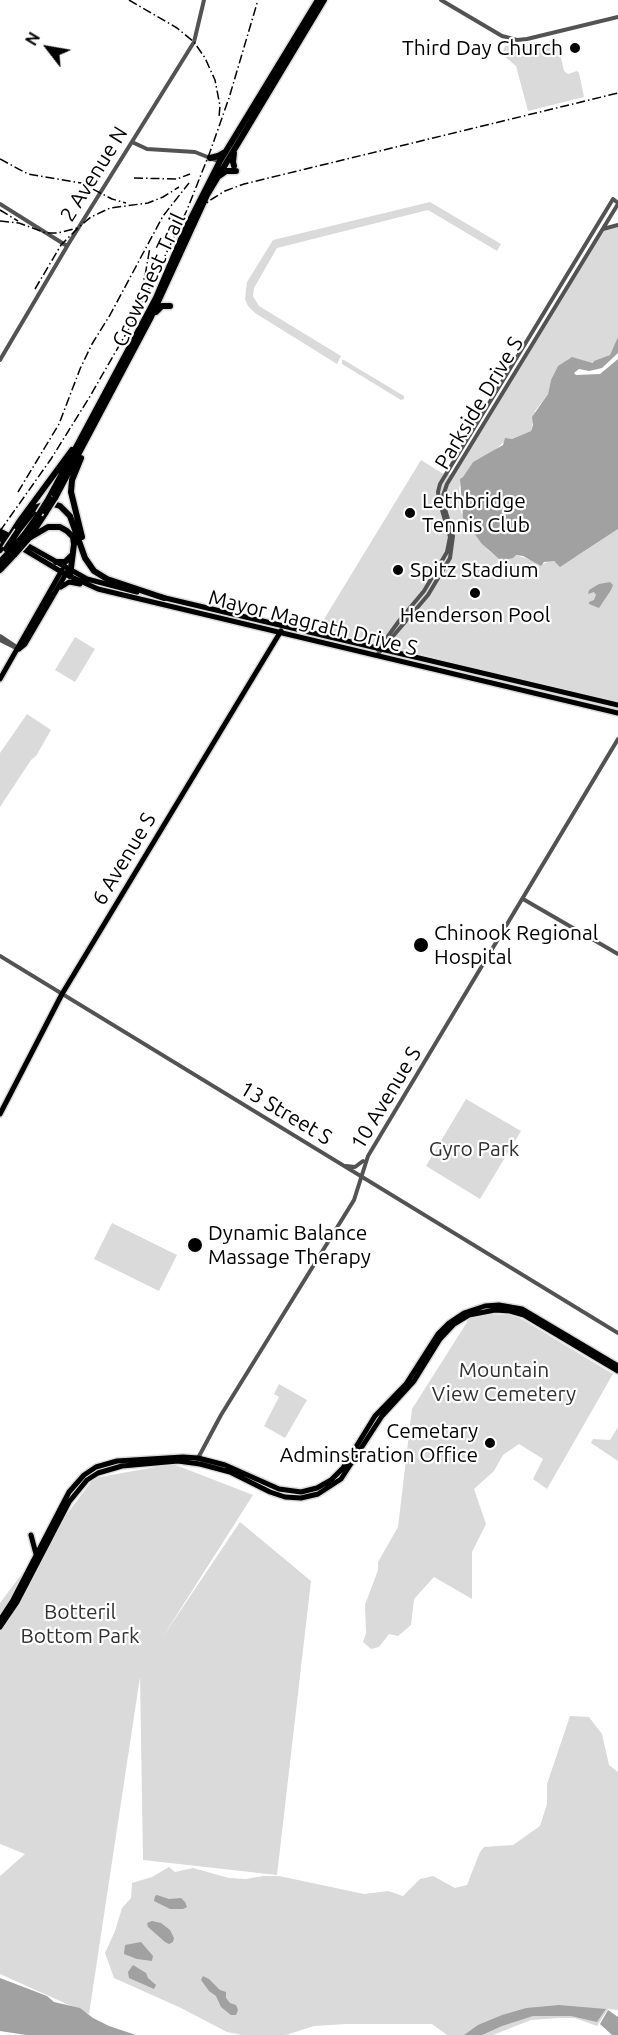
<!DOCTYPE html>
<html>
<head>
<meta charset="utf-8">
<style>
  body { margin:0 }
  #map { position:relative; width:618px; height:2035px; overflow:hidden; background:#fff; font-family:Ubuntu,sans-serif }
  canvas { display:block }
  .north { position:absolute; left:18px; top:18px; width:60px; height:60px; -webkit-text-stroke:4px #fff; paint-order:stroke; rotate:301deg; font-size:16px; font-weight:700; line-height:24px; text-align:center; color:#000 }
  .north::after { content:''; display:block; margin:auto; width:21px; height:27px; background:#000; clip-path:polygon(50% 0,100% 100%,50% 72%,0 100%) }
</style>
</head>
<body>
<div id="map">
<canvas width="618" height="2035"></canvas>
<div class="north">N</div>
</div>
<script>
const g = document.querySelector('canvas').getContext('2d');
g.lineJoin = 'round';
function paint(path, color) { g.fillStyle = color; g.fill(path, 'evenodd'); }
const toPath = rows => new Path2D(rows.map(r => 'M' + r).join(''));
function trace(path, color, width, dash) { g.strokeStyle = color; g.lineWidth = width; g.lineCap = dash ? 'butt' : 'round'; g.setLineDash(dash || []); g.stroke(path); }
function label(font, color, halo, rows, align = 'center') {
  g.font = font + ' Ubuntu,sans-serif'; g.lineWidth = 4.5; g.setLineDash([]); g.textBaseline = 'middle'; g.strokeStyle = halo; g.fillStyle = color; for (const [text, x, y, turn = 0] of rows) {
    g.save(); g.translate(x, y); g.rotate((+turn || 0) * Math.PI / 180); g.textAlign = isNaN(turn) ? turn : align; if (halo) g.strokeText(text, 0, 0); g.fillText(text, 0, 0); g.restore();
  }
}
paint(toPath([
  [557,40,564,71,568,74,577,71,579,73,584,97,528,111,516,66,502,54,505,46,528,46],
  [430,202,501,244,497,251,428,210,277,248,254,288,253,296,259,306,341,356,337,364,255,313,248,306,245,299,247,282,273,240],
  [618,225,618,337,615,347,610,355,593,363,575,358,568,359,551,380,548,394,535,411,531,431,512,439,507,439,494,451,473,462,462,479,459,488,461,512,488,550,499,559,499,565,516,555,543,564,551,560,559,564,577,556,618,529,618,703,318,629,421,460,442,473,452,475,603,229],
  [342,360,344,360,404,396,404,399,401,400,342,364],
  [75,637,95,649,75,682,55,670],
  [27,714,51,730,36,756,31,760,0,807,0,753],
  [466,1099,521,1131,480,1199,426,1166],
  [112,1223,177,1255,159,1291,94,1259],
  [486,1314,511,1315,522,1319,613,1374,547,1489,533,1479,543,1459,519,1444,503,1455,494,1471,474,1489,486,1524,472,1552,472,1599,434,1577,414,1599,411,1625,398,1636,389,1634,379,1647,371,1649,363,1642,366,1633,365,1605,378,1570,378,1562,398,1527,412,1409,469,1319],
  [279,1384,307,1400,285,1438,264,1426,279,1397,274,1394],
  [618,1427,618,1461,591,1443,593,1439,610,1440],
  [173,1464,253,1495,162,1638,240,1522,311,1581,277,1875,143,1860,140,1677,89,2014,0,1974,0,1876,25,1854,0,1844,0,1603,94,1478],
  [570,1716,589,1717,602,1734,609,1765,618,1772,618,2010,608,2009,597,2026,575,2018,558,2018,531,2020,493,2035,447,2035,432,2024,347,2024,314,2026,286,2035,242,2035,227,2032,181,2008,114,1978,105,1953,115,1931,122,1908,131,1898,132,1883,152,1877,169,1867,175,1872,193,1868,229,1878,246,1879,263,1876,279,1876,364,1894,388,1891,403,1896,420,1879,433,1876,455,1888,467,1885,480,1852,484,1847,513,1845,540,1826,547,1804,547,1784]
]), '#dadada');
paint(toPath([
  [618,337,618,353,602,368,589,371,579,369,574,373,576,375,600,374,618,359,618,529,560,567,554,561,544,562,541,566,523,556,516,555,513,558,505,560,501,566,499,559,482,544,463,518,460,479,463,477,473,462,503,445,505,438,512,439,531,431,533,425,532,417,548,394,551,380,558,366,572,357,593,363,594,361,610,355],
  [610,582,613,585,611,590,599,608,589,604,589,602,594,600,596,595,594,592,588,594,589,590,599,584],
  [157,1895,169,1899,181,1898,185,1902,187,1907,183,1909,170,1909,154,1901,155,1896],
  [152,1921,161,1923,170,1930,174,1938,173,1942,169,1944,165,1942,148,1927,147,1923],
  [141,1942,153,1956,152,1961,137,1959,124,1954,125,1945],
  [133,1965,146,1973,148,1978,156,1985,154,1989,129,1978,128,1972],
  [203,1976,209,1979,220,1990,226,1992,226,1998,230,2003,236,2005,238,2010,236,2015,231,2015,221,2007,216,1996,209,1991,201,1980],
  [0,1978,47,1996,54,2002,80,2008,93,2018,109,2026,136,2035,26,2035,0,2031],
  [559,2005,606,2009,597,2022,571,2016,533,2016,502,2026,482,2035,464,2035,478,2025,502,2015,526,2008],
  [608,2010,618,2017,618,2035,612,2035,600,2024]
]), '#a1a1a1');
const major = toPath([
  [0,531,12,537],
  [0,535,65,574,98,589,618,713],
  [23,543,87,579,137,592],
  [61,587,69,582,80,584],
  [161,597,618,705],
  [19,649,25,644,67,572],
  [0,679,62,570],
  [0,1114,62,994,281,631],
  [31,1535,36,1554],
  [0,1620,13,1600,69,1492,84,1475,96,1467,117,1461,183,1457,198,1458,225,1465,279,1489,301,1492,317,1488,331,1480,343,1468,375,1416,406,1384,438,1334,449,1323,464,1313,485,1306,499,1305,522,1309,618,1366],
  [0,1627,17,1602,69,1502,87,1480,98,1473,122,1466,178,1461,200,1464,230,1472,270,1492,285,1497,301,1498,318,1494,341,1479,382,1416,414,1381,440,1339,454,1324,469,1315,495,1310,510,1311,524,1315,618,1371]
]);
const highway = toPath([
  [234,153,233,162,234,166],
  [210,158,218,156,225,152],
  [219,176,226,171,236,171],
  [156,312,162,306,170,306],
  [81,458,72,480,71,492,82,537],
  [49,498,156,298,185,230,220,161,318,0],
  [55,498,151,317,207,195,324,0],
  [18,531,37,507,50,503,60,506,70,516,85,558,94,571,107,579,164,598],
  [24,535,39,514],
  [31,535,46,512],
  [29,538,48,527,60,527,67,531,73,537,74,544,70,576],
  [10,541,10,536,19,522,72,450],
  [0,550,4,543,1,536],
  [0,562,10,551],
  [56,562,65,562,71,556],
  [0,570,15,554]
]);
trace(major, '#dbdbdb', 8);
trace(highway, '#dbdbdb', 9);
trace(toPath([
  [441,0,502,36,517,40,527,39,618,17],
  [132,142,147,149,195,152,220,162],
  [0,204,67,246],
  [603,229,618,225],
  [0,360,69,243,194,42,204,0],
  [0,636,18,648],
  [0,640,18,649],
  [378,650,399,621,424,591,447,552,450,537,439,500,438,492,440,484,613,199,618,203],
  [377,655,428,595,450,558,453,536,442,499,447,484,618,204],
  [523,899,618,954],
  [0,956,618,1333],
  [346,1166,355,1167,363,1161],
  [197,1460,221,1415,354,1200,368,1156,618,739]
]), '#535353', 4);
trace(major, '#000', 5);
trace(highway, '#000', 6);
trace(toPath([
  [129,0,177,28,194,42,205,58,215,80,220,106,219,117],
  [0,159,28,174,81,183,112,199,126,203],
  [134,178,177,179,190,174],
  [0,210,18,221],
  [0,221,19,223,46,233,58,233,77,228],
  [186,222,193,213,212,199,225,191,244,184,618,93],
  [35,289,61,245,80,226,91,217,110,208,148,203,163,197,179,187],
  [140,291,145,276,150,247],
  [18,492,59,424,80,369,92,344,110,315,163,216,189,183],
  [0,531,51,459,89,398,131,325,164,258,187,210,210,152,229,98,258,0]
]), '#000', 1.5, [9, 3, 1.5, 3]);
const highwayBridge = toPath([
  [46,512,55,498],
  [39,514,49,498],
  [6,549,18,531],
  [10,551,24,535],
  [15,554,29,538]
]);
trace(highwayBridge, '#dbdbdb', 9, []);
trace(highwayBridge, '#000', 6);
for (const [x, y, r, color] of [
  [575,48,6,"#000"],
  [410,513,6,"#000"],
  [398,570,6,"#000"],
  [475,593,6,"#000"],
  [421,945,8,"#000"],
  [195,1245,8,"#000"],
  [490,1443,6,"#000"]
]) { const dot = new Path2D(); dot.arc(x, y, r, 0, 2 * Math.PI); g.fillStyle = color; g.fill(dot); trace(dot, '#fff', 2); }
label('21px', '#000', '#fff', [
  ["Third Day Church",563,48,"right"],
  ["Lethbridge",422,501],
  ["Tennis Club",422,525],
  ["Spitz Stadium",410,570],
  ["Henderson Pool",475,615,"center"],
  ["Chinook Regional",434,933],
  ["Hospital",434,957],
  ["Dynamic Balance",208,1233],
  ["Massage Therapy",208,1257],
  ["Cemetary",478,1431,"right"],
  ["Adminstration Office",478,1455,"right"]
], 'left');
label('21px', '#000', '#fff', [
  ["2 Avenue N",94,174,-58],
  ["Crowsnest Trail",149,280,-65],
  ["Parkside Drive S",479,403,-59],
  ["Mayor Magrath Drive S",313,623,14],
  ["6 Avenue S",124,859,-59],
  ["10 Avenue S",386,1098,-59],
  ["13 Street S",286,1113,31]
]);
label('21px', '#313131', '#fff', [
  ["Gyro Park",474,1149],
  ["Mountain",504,1370],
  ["View Cemetery",504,1394],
  ["Botteril",80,1612],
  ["Bottom Park",80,1636]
]);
</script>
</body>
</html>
